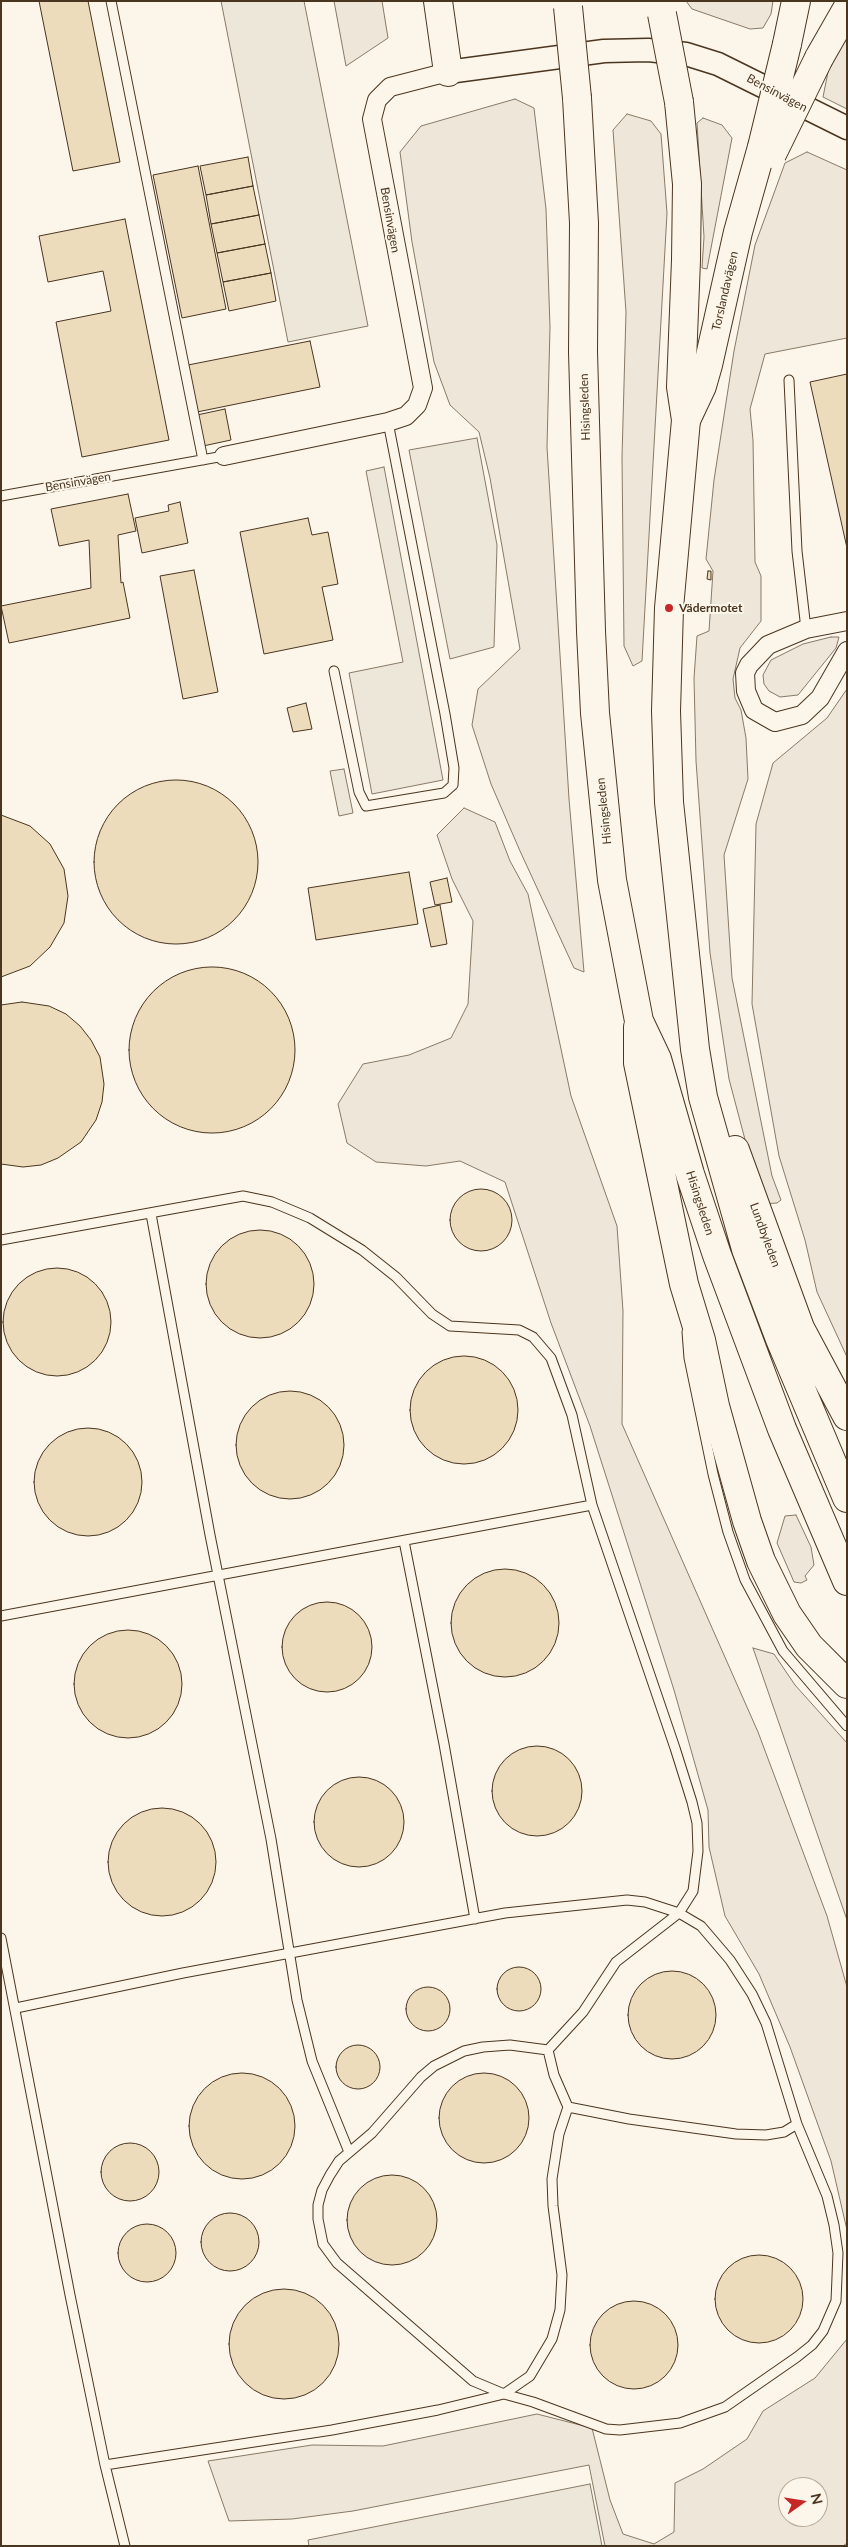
<!DOCTYPE html>
<html>
<head>
<meta charset="utf-8">
<style>
  body { margin:0 }
  #map { position:relative; width:848px; height:2547px; overflow:hidden; background:#fbf6e9; font-family:Lato,sans-serif }
  canvas { display:block }
  .frame { position:absolute; inset:0; border:2px solid #4a3520; pointer-events:none }
  .north { position:absolute; left:778px; top:2477px; width:50px; height:50px; box-sizing:border-box; background:#fbf6e9; border:1px solid #b4a999; border-radius:50%; rotate:77deg; font-size:14px; font-weight:700; line-height:20px; text-align:center; color:#4a3520 }
  .north::after { content:''; display:block; margin:auto; width:18px; height:22px; background:#c62828; clip-path:polygon(50% 0,100% 100%,50% 72%,0 100%) }
</style>
</head>
<body>
<div id="map">
<canvas width="848" height="2547"></canvas>
<div class="frame"></div>
<div class="north">N</div>
</div>
<script>
const g = document.querySelector('canvas').getContext('2d');
g.lineJoin = 'round';
function paint(path, color) { g.fillStyle = color; g.fill(path, 'evenodd'); }
const toPath = rows => new Path2D(rows.map(r => 'M' + r).join(''));
function trace(path, color, width, dash) { g.strokeStyle = color; g.lineWidth = width; g.lineCap = dash ? 'butt' : 'round'; g.setLineDash(dash || []); g.stroke(path); }
function label(font, color, halo, rows, align = 'center') {
  g.font = font + ' Lato,sans-serif'; g.lineWidth = 4; g.setLineDash([]); g.textBaseline = 'middle'; g.strokeStyle = halo; g.fillStyle = color; for (const [text, x, y, turn = 0] of rows) {
    g.save(); g.translate(x, y); g.rotate((+turn || 0) * Math.PI / 180); g.textAlign = isNaN(turn) ? turn : align; if (halo) g.strokeText(text, 0, 0); g.fillText(text, 0, 0); g.restore();
  }
}
const green = toPath([
  [334,1,382,1,388,38,346,66,334,1],
  [686,1,773,1,771,14,763,28,750,29,692,9,686,1],
  [847,30,847,109,823,97,829,67,847,30],
  [515,99,534,108,546,209,550,327,547,447,569,799,584,972,574,968,520,851,491,784,472,725,478,689,520,649,490,478,479,432,450,405,434,362,412,242,400,152,421,126,515,99],
  [627,114,651,121,661,134,667,213,642,661,633,666,624,646,622,457,626,312,613,130,627,114],
  [703,118,722,125,732,138,707,269,702,268,704,237,697,123,703,118],
  [807,152,847,170,847,338,765,354,750,409,753,440,755,562,761,576,761,621,740,648,733,679,735,698,741,710,746,738,748,779,724,855,732,978,772,1176,781,1200,777,1203,762,1204,729,1079,710,953,696,761,694,678,697,636,709,631,713,571,706,559,714,480,734,351,755,245,785,163,807,152],
  [831,637,839,637,836,648,798,695,780,697,769,691,764,684,763,675,771,660,803,644,831,637],
  [847,689,847,1357,817,1292,805,1240,779,1156,752,1004,756,824,773,763,827,718,847,689],
  [464,808,495,822,510,861,528,894,571,1096,617,1226,623,1311,622,1424,758,1732,827,1916,847,1987,847,2230,831,2161,790,2047,759,1974,725,1916,709,1847,708,1810,674,1690,590,1426,551,1323,505,1182,460,1161,426,1166,376,1162,347,1143,338,1104,363,1064,409,1055,451,1038,468,1004,473,921,452,879,437,835,464,808],
  [796,1515,811,1547,814,1565,805,1576,807,1580,801,1583,794,1582,777,1543,785,1516,796,1515],
  [753,1648,774,1654,795,1685,847,1743,847,1920,753,1648],
  [847,2339,847,2543,843,2546,605,2546,589,2465,353,2511,292,2519,229,2521,208,2461,312,2445,383,2446,537,2414,592,2428,610,2500,623,2534,654,2544,674,2532,675,2483,703,2469,747,2439,763,2411,815,2378,847,2339],
  [788,2487,818,2487,818,2517,788,2517,788,2487]
]);
paint(green, '#ede6d9');
trace(green, '#887966', 1);
const parking = toPath([
  [221,1,304,1,368,326,288,342,221,1],
  [477,438,497,545,494,647,450,659,409,450,477,438],
  [384,467,443,780,372,794,349,673,403,662,366,471,384,467],
  [344,769,353,813,339,816,330,771,344,769],
  [590,2484,602,2546,309,2546,308,2540,590,2484]
]);
paint(parking, '#ede7d9');
trace(parking, '#887966', 1);
const building = toPath([
  [39,1,88,1,120,162,73,171,39,1],
  [248,157,253,186,206,195,200,166,248,157],
  [198,166,226,309,182,318,153,175,198,166],
  [253,186,259,215,211,224,206,195,253,186],
  [259,215,265,244,217,253,211,224,259,215],
  [125,219,169,440,82,457,56,322,111,311,103,271,48,282,39,236,125,219],
  [265,244,271,273,223,282,217,253,265,244],
  [271,273,276,301,229,311,223,282,271,273],
  [310,341,320,387,197,412,188,365,310,341],
  [847,374,847,548,810,382,847,374],
  [225,409,231,440,203,446,197,415,225,409],
  [128,494,136,531,118,535,121,583,123,582,130,618,9,643,1,606,91,588,89,540,59,546,51,509,128,494],
  [180,502,188,543,142,553,135,518,169,511,168,505,180,502],
  [308,518,312,535,328,532,338,584,322,587,333,640,264,654,240,532,308,518],
  [194,570,218,692,183,699,160,576,194,570],
  [708,571,711,571,711,580,707,579,708,571],
  [306,703,312,729,293,732,287,708,306,703],
  '94 862a82 82 0 1 1 164 0a82 82 0 1 1-164 0Z',
  [1,815,30,826,50,844,64,869,68,896,64,923,50,947,30,966,1,977,1,815],
  [409,872,418,924,316,940,308,888,409,872],
  [447,878,452,902,435,905,430,882,447,878],
  [440,905,447,944,431,947,423,909,440,905],
  '129 1050a83 83 0 1 1 166 0a83 83 0 1 1-166 0Z',
  [22,1002,49,1006,66,1014,80,1026,91,1040,100,1057,104,1084,102,1102,96,1120,81,1142,58,1158,41,1165,23,1167,1,1164,1,1005,22,1002],
  '450 1220a31 31 0 1 1 62 0a31 31 0 1 1-62 0Z',
  '206 1284a54 54 0 1 1 108 0a54 54 0 1 1-108 0Z',
  '3 1322a54 54 0 1 1 108 0a54 54 0 1 1-108 0Z',
  '410 1410a54 54 0 1 1 108 0a54 54 0 1 1-108 0Z',
  '236 1445a54 54 0 1 1 108 0a54 54 0 1 1-108 0Z',
  '34 1482a54 54 0 1 1 108 0a54 54 0 1 1-108 0Z',
  '451 1623a54 54 0 1 1 108 0a54 54 0 1 1-108 0Z',
  '282 1647a45 45 0 1 1 90 0a45 45 0 1 1-90 0Z',
  '74 1684a54 54 0 1 1 108 0a54 54 0 1 1-108 0Z',
  '492 1791a45 45 0 1 1 90 0a45 45 0 1 1-90 0Z',
  '314 1822a45 45 0 1 1 90 0a45 45 0 1 1-90 0Z',
  '108 1862a54 54 0 1 1 108 0a54 54 0 1 1-108 0Z',
  '497 1989a22 22 0 1 1 44 0a22 22 0 1 1-44 0Z',
  '628 2015a44 44 0 1 1 88 0a44 44 0 1 1-88 0Z',
  '406 2009a22 22 0 1 1 44 0a22 22 0 1 1-44 0Z',
  '336 2067a22 22 0 1 1 44 0a22 22 0 1 1-44 0Z',
  '189 2126a53 53 0 1 1 106 0a53 53 0 1 1-106 0Z',
  '439 2118a45 45 0 1 1 90 0a45 45 0 1 1-90 0Z',
  '101 2172a29 29 0 1 1 58 0a29 29 0 1 1-58 0Z',
  '347 2220a45 45 0 1 1 90 0a45 45 0 1 1-90 0Z',
  '201 2242a29 29 0 1 1 58 0a29 29 0 1 1-58 0Z',
  '118 2253a29 29 0 1 1 58 0a29 29 0 1 1-58 0Z',
  '715 2299a44 44 0 1 1 88 0a44 44 0 1 1-88 0Z',
  '229 2344a55 55 0 1 1 110 0a55 55 0 1 1-110 0Z',
  '590 2345a44 44 0 1 1 88 0a44 44 0 1 1-88 0Z'
]);
paint(building, '#ecdcbc');
trace(building, '#4a3520', 1);
const service = toPath([
  [111,1,203,460],
  [789,380,797,551,806,629],
  [1,496,224,456],
  [334,671,359,792,366,806,444,793,453,785,454,768,445,714,388,422],
  [151,1214,210,1535,271,1839,297,2000,312,2061,349,2152],
  [1,1240,243,1196,272,1202,310,1218,362,1250,396,1277,432,1314,450,1326,519,1330,533,1337,551,1358,572,1415,592,1505],
  [687,1332,689,1358,713,1474,728,1532,745,1580,783,1651,847,1726],
  [404,1541,444,1744,475,1919],
  [1,1616,592,1505,675,1748,692,1802,697,1823,698,1851,693,1891,679,1913,616,1962,583,2012,548,2050,554,2075,568,2107,559,2134,552,2179,553,2206,562,2275,560,2310,552,2339,530,2376,504,2394,438,2410,332,2430,105,2465],
  [1,1938,70,2295,105,2465,125,2546],
  [16,2008,183,1973,505,1913,627,1900,645,1902,679,1913,701,1926,730,1960,752,1994,766,2023,797,2124,827,2196,834,2225,838,2253,836,2301,823,2331,812,2345,797,2357,725,2407,680,2423,620,2430,606,2429,533,2402,504,2394,473,2381,337,2263,323,2244,318,2219,318,2205,322,2190,330,2175,339,2161,372,2133,421,2077,434,2066,464,2051,483,2047,510,2045,548,2050],
  [568,2107,629,2119,736,2134,766,2135,784,2132,797,2124]
]);
const minor = toPath([
  [224,456,388,422,406,416,417,405,423,388,372,119,377,100,390,87,448,72],
  [847,621,806,629,768,645,749,665,745,673,746,691,754,710,775,722,802,715,820,698,847,651]
]);
const tertiary = toPath([
  [448,72,604,51,648,50,686,54,718,64,847,128]
]);
const primary = toPath([
  [438,1,448,72],
  [787,44,796,1],
  [819,58,847,9],
  [686,420,702,386,708,365,738,232,762,147]
]);
const trunk = toPath([
  [577,98,584,223,583,352,591,631,595,713,612,880,639,1021,657,1059,690,1174,717,1255,782,1429,847,1581],
  [679,102,687,184,686,260,681,387,686,420,669,608,666,711,669,802,695,1049,703,1097,746,1249,780,1339,847,1498],
  [638,1027,638,1063,684,1284,701,1340,715,1406,747,1521,761,1561,787,1614,809,1646,847,1684],
  [735,1150,800,1328,847,1416]
]);
trace(service, '#4a3520', 11);
trace(minor, '#4a3520', 20);
trace(tertiary, '#4a3520', 25);
trace(primary, '#4a3520', 30);
trace(trunk, '#4a3520', 30);
trace(service, '#fbf6e9', 9);
trace(minor, '#fbf6e9', 18);
trace(tertiary, '#fbf6e9', 22);
trace(primary, '#fbf6e9', 28);
trace(trunk, '#fbf6e9', 28);
const primaryBridge = toPath([
  [762,147,787,44],
  [772,154,819,58]
]);
const trunkBridge = toPath([
  [568,7,577,98],
  [662,14,679,102]
]);
trace(primaryBridge, '#4a3520', 30, []);
trace(trunkBridge, '#4a3520', 30, []);
trace(primaryBridge, '#fbf6e9', 28);
trace(trunkBridge, '#fbf6e9', 28);
for (const [x, y, r, color] of [
  [669,608,5,"#c62828"]
]) { const dot = new Path2D(); dot.arc(x, y, r, 0, 2 * Math.PI); g.fillStyle = color; g.fill(dot); trace(dot, '#fbf6e9', 2); }
label('12px', '#4a3520', '#fbf6e9', [
  ["Bensinvägen",777,93,28],
  ["Bensinvägen",390,220,80],
  ["Torslandavägen",725,291,-77],
  ["Hisingsleden",585,407,-92],
  ["Bensinvägen",78,482,-10],
  ["Hisingsleden",604,811,-96],
  ["Hisingsleden",700,1203,72],
  ["Lundbyleden",765,1235,70]
]);
label('bold 12px', '#4a3520', '#fbf6e9', [
  ["Vädermotet",679,608]
], 'left');
</script>
</body>
</html>
